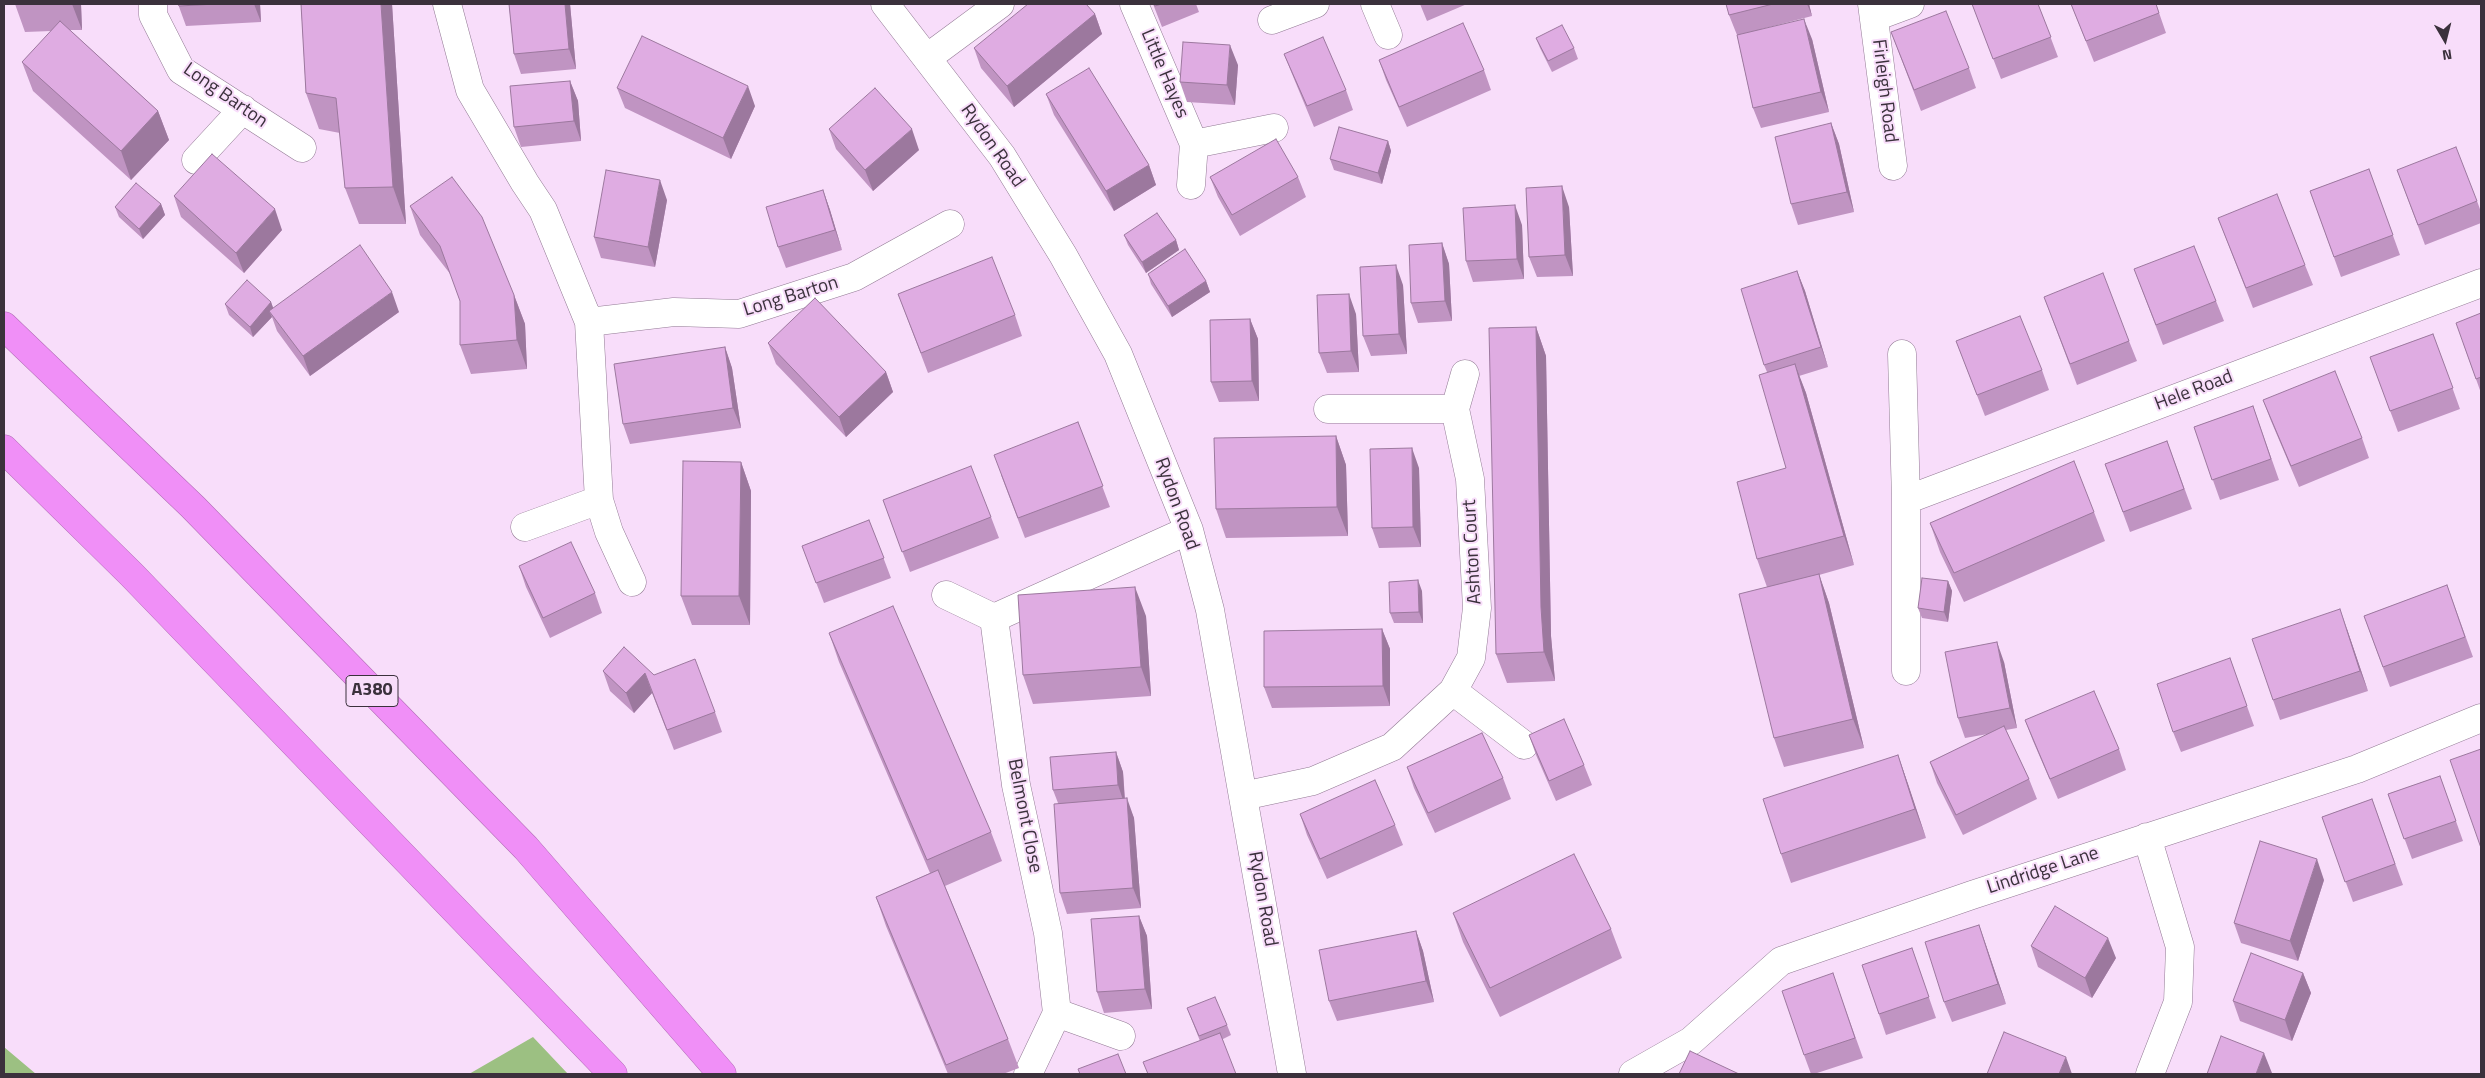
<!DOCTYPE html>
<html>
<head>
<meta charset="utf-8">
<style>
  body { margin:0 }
  #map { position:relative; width:2485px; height:1078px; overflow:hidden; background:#f8ddfa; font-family:"Titillium Web",sans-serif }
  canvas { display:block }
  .frame { position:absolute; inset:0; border:5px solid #3b313c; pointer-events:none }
  .north { position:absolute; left:2420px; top:15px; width:50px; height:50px; -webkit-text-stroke:4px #f8ddfa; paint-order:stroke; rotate:172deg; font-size:14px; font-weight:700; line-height:20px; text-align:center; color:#3b313c }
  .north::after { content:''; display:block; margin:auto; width:18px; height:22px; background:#3b313c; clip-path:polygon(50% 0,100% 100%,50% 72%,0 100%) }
</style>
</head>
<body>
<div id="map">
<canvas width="2485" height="1078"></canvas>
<div class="frame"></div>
<div class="north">N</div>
</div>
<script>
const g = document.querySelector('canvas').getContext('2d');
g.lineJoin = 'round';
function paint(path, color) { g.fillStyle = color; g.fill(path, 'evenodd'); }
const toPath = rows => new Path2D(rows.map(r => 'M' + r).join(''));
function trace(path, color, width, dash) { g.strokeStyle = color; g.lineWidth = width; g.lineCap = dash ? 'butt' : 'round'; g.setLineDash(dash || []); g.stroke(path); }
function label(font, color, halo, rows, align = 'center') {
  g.font = font + ' "Titillium Web",sans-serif'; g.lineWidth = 4; g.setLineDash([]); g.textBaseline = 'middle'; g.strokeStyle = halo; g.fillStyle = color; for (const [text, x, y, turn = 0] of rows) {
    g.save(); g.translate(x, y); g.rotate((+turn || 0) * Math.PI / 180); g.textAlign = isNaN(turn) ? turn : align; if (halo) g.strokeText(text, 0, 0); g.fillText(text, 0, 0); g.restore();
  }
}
paint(toPath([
  [533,1037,568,1074,469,1074],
  [4,1047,36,1074,37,1074,4,1074]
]), '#9cc082');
const street = toPath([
  [153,4,153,15,181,70,302,148],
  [447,4,470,90,525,183,543,210,589,322,599,500,609,532,632,582],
  [885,4,1002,156,1063,255,1118,354,1189,530,1210,610,1292,1074],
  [1134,4,1194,144],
  [1375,4,1388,35],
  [1872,4,1893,166],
  [1875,17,1910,4],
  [1272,20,1315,4],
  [927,58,1000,4],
  [196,160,243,109],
  [1191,185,1194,144,1274,128],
  [589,322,674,312,739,314,854,277,950,224],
  [1902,354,1906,500,1906,671],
  [1328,409,1455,409,1465,374],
  [1906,500,2481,283],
  [525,527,599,500],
  [946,595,994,618],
  [1453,691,1524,745],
  [1243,796,1313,781,1392,747,1453,691,1471,658,1477,608,1470,479,1455,409],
  [2147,837,2180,947,2178,1002,2150,1074],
  [1057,1013,1121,1036],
  [1028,1074,1057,1013,1048,933,1016,785,994,618,1189,530],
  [1633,1074,1691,1041,1781,961,1972,895,2357,769,2481,718]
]);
const highway = toPath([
  [4,326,193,507,526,848,722,1074],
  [4,449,132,575,613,1074]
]);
trace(street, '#927a94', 29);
trace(highway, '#b16eb6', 29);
trace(street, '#fff', 28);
trace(highway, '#f08ff7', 28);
paint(toPath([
  [15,4,81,4,82,30,70,30,158,111,169,140,131,180,33,91,22,62,51,31,25,32],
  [178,4,260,4,261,22,186,26],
  [301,4,392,4,406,224,359,224,345,188,340,133,319,129,306,93],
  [509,4,570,4,576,69,521,74,514,54],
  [1153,4,1196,4,1199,12,1162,27],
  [1420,4,1467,4,1427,21],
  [1726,4,1809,4,1812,16,1762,29,1812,39,1829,112,1761,128,1753,108,1737,35,1729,15],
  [1972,4,2038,4,2058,57,2001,79],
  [2071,4,2156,4,2166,33,2094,62],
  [1095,14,1102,34,1014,107,981,68,974,48],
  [1891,32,1969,68,1976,88,1921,111],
  [1536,38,1574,48,1578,59,1552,72,1540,48],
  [1284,54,1346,90,1353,110,1314,127,1292,74],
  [1379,60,1484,70,1491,90,1407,127,1386,80],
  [1238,65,1235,105,1187,102,1180,82],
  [570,81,578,101,581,141,521,147,514,127],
  [617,88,755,106,731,159,625,108],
  [1046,94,1149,165,1156,185,1114,211,1054,115],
  [1831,123,1839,144,1854,212,1798,225,1791,204],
  [829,129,919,150,873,191,836,149],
  [1388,141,1391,151,1382,184,1334,170,1330,159],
  [2369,169,2400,255,2341,277,2310,191],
  [2397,170,2477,201,2481,212,2481,223,2425,245],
  [1210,177,1298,177,1306,197,1240,236,1218,197],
  [823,190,830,210,842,250,786,268,778,247],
  [174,196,282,230,244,273,181,217],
  [667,200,655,267,601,258,594,237],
  [161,204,165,215,143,239,119,217,115,207],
  [410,206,514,295,525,324,527,369,471,374,460,345,460,301,451,275,420,235],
  [1569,207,1573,276,1537,277,1529,257],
  [2218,218,2305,265,2313,285,2253,308],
  [1522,225,1524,279,1473,282,1466,261],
  [1124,235,1176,240,1179,250,1146,273,1128,245],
  [1442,243,1449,264,1452,321,1418,323,1411,303],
  [2134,269,2216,301,2224,321,2163,345],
  [1797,271,1805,291,1828,367,1799,376,1806,393,1854,565,1819,575,1829,603,1864,748,1784,767,1774,738,1767,587,1757,559,1786,468,1767,372,1764,365],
  [1148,274,1206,281,1210,292,1172,317,1151,284],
  [1403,285,1407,354,1371,356,1363,336],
  [898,294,1015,315,1022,336,928,373],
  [2044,297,2129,341,2137,361,2077,385],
  [271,302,273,308,399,312,310,376,277,331,272,317,253,337,229,315,225,304],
  [2481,313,2481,393,2463,343],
  [1356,314,1359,372,1327,373,1319,353],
  [1250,319,1258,339,1259,401,1219,402,1211,382],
  [1536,327,1546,356,1551,636,1555,681,1507,683,1496,654],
  [2433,334,2460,409,2398,432,2370,357],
  [1956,341,2042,370,2049,390,1985,416],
  [768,343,886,372,893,392,846,437,776,364],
  [725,347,732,368,741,428,630,444,623,424],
  [2263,400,2362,438,2369,458,2299,487,2271,421],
  [2253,406,2279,480,2220,500,2194,427],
  [1078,422,1110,507,1025,538,1001,475],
  [1336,436,1346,465,1348,536,1226,538,1216,509],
  [2167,441,2192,509,2130,532,2105,464],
  [741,462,751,491,750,625,692,625,681,596],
  [1419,468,1421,547,1379,548,1372,528],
  [883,500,991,517,999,538,910,572],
  [2094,512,2105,541,1964,602,1940,552,1930,523],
  [869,520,891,578,824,603,802,546],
  [519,566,595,593,602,613,550,638,526,587],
  [1948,581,1952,591,1948,622,1922,618,1918,608],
  [2447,585,2473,657,2390,687,2364,616],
  [1422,591,1423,623,1394,623,1390,613],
  [1146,616,1151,696,1033,704,1023,675],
  [1382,629,1390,649,1390,706,1272,708,1264,687],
  [2347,629,2368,691,2280,720,2273,700],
  [829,633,991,832,1002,861,945,886,1008,1039,1019,1068,1003,1074,948,1074,886,926,876,897,930,873,839,662],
  [2230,658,2254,726,2181,752,2173,732],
  [2004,662,2017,728,2006,730,2029,779,2037,799,1963,835,1937,783,1930,762,1988,734,1965,738,1958,718],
  [603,671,654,675,715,712,722,732,674,750,652,693,634,713,610,691],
  [2025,720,2119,749,2126,770,2058,799,2033,741],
  [1529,735,1584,765,1592,785,1556,801,1536,755],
  [1116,752,1123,772,1125,798,1134,818,1141,908,1067,914,1060,893,1058,803,1053,790],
  [1898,755,1908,784,1926,838,1791,883,1781,854],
  [1407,767,1503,778,1511,799,1435,833,1414,788],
  [2440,776,2463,841,2412,859,2388,794],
  [2372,799,2403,885,2353,902,2322,817],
  [1300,814,1395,825,1403,845,1327,879,1307,835],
  [2324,880,2298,961,2241,943,2234,923],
  [1453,913,1611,929,1622,958,1500,1017,1463,942],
  [1139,916,1147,936,1152,1009,1104,1013,1097,992],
  [1979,925,2006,1004,1952,1022,1944,1002],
  [1416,931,1423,951,1434,1002,1337,1021,1329,1001],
  [2031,946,2116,958,2092,998,2038,967],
  [1912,948,1936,1018,1886,1035,1862,965],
  [2303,973,2311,993,2292,1041,2240,1021,2233,1001],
  [1840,994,1863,1058,1814,1074,1811,1074,1804,1055],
  [1187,1008,1227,1025,1231,1035,1223,1039,1200,1041]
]), '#c094c2');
paint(toPath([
  [72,4,81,4,82,30],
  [254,4,260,4,261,22],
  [381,4,392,4,406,224,393,187],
  [565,4,570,4,576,69,569,49],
  [1807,4,1809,4,1812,16],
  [1095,14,1102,34,1014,107,1007,86],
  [1804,19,1812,39,1829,112,1821,92],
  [1230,45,1238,65,1235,105,1227,85],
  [570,81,578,101,581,141,574,121],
  [748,86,755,106,731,159,723,138],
  [158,111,169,140,131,180,121,151],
  [1831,123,1839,144,1854,212,1847,192],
  [912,129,919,150,873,191,865,170],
  [1388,141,1391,151,1382,184,1378,173],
  [1149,165,1156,185,1114,211,1106,191],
  [660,180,667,200,655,267,648,247],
  [1562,186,1569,207,1573,276,1565,255],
  [823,190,830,210,842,250,835,230],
  [161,204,165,215,143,239,139,229],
  [1515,205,1522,225,1524,279,1517,259],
  [275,209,282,230,244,273,236,253],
  [1176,240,1179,250,1146,273,1142,262],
  [1442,243,1449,264,1452,321,1445,301],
  [1396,265,1403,285,1407,354,1399,334],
  [1797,271,1805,291,1828,367,1821,347],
  [1206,281,1210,292,1172,317,1168,306],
  [392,292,399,312,310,376,303,356],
  [1349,294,1356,314,1359,372,1351,351],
  [514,295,525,324,527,369,517,340],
  [271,302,275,313,269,311,272,317,253,337,250,327],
  [1250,319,1258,339,1259,401,1252,381],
  [1536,327,1546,356,1551,636,1555,681,1544,652,1541,607],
  [725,347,732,368,741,428,733,408],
  [1795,364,1806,393,1854,565,1844,536],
  [886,372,893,392,846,437,839,417],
  [1336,436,1346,465,1348,536,1337,507],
  [1412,448,1419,468,1421,547,1413,527],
  [741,462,751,491,750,625,739,596],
  [1819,574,1829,603,1864,748,1853,719],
  [1418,580,1422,591,1423,623,1419,612],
  [1948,581,1952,591,1948,622,1944,612],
  [1135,587,1146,616,1151,696,1141,667],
  [2340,609,2347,629,2368,691,2360,671],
  [1382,629,1390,649,1390,706,1383,686],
  [1997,642,2004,662,2017,728,2010,708],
  [645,673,652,693,634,713,626,693],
  [1116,752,1123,772,1125,806,1118,785],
  [1898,755,1908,784,1926,838,1915,809],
  [1127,798,1134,818,1141,908,1133,888],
  [2317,859,2324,880,2298,961,2290,941],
  [1139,916,1147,936,1152,1009,1145,989],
  [1979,925,1986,945,2006,1004,1998,984],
  [1416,931,1423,951,1434,1002,1426,981],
  [2108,938,2116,958,2092,998,2085,978],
  [2303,973,2311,993,2292,1041,2285,1020],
  [2264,1053,2272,1073,2271,1074,2256,1074],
  [2066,1057,2072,1074,2059,1074]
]), '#9c789e');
const building = toPath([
  [178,4,216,4,179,6,178,4],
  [301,4,381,4,393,187,345,188,336,98,306,93,301,4],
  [509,4,565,4,569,49,514,54,509,4],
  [1028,4,1086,4,1095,14,1007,86,974,48,1028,4],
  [1154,4,1162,4,1155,6,1154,4],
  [1726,4,1773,4,1729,15,1726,4],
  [1972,4,2038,4,2051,37,1993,59,1972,4],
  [2071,4,2156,4,2159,13,2086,41,2071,4],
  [1946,11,1969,68,1914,90,1891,32,1946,11],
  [1804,19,1821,92,1753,108,1737,35,1804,19],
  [60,21,158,111,121,151,22,62,60,21],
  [1463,23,1484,70,1399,107,1379,60,1463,23],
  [1562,25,1574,48,1548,61,1536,38,1562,25],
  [642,36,748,86,723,138,617,88,642,36],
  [1323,37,1346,90,1307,106,1284,54,1323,37],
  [1183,42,1230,45,1227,85,1180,82,1183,42],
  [1089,68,1149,165,1106,191,1046,94,1089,68],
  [570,81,574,121,514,127,510,86,570,81],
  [875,88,912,129,865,170,829,129,875,88],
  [1831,123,1847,192,1791,204,1775,137,1831,123],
  [1339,127,1388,141,1378,173,1330,159,1339,127],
  [1276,139,1298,177,1232,215,1210,177,1276,139],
  [2456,147,2477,201,2418,225,2397,170,2456,147],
  [212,154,275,209,236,253,174,196,212,154],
  [2369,169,2393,235,2334,257,2310,191,2369,169],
  [606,170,660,180,648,247,594,237,606,170],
  [452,177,482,217,514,295,517,340,460,345,460,301,440,246,410,206,452,177],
  [136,183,161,204,139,229,115,207,136,183],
  [1562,186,1565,255,1529,257,1526,188,1562,186],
  [823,190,835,230,778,247,766,207,823,190],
  [2277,194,2305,265,2246,288,2218,218,2277,194],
  [1515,205,1517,259,1466,261,1463,208,1515,205],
  [1157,213,1176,240,1142,262,1124,235,1157,213],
  [1442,243,1445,301,1411,303,1409,245,1442,243],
  [360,245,392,292,303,356,269,311,360,245],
  [2194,246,2216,301,2156,325,2134,269,2194,246],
  [1185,249,1206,281,1168,306,1148,274,1185,249],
  [992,257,1015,315,921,353,898,294,992,257],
  [1396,265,1399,334,1363,336,1360,267,1396,265],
  [1797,271,1821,347,1764,365,1741,289,1797,271],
  [2103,273,2129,341,2070,364,2044,297,2103,273],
  [247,280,271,302,250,327,225,304,247,280],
  [1349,294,1351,351,1319,353,1317,295,1349,294],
  [815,298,886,372,839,417,768,343,815,298],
  [2481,313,2481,377,2476,379,2456,323,2481,313],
  [2020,316,2042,370,1977,395,1956,341,2020,316],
  [1250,319,1252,381,1211,382,1210,320,1250,319],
  [1536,327,1541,607,1544,652,1496,654,1489,328,1536,327],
  [2433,334,2453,388,2390,411,2370,357,2433,334],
  [725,347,733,408,623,424,614,364,725,347],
  [1795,364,1844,536,1757,559,1737,482,1786,468,1759,375,1795,364],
  [2335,371,2362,438,2291,466,2263,400,2335,371],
  [2253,406,2271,459,2212,480,2194,427,2253,406],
  [1078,422,1103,486,1018,518,994,455,1078,422],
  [1336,436,1337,507,1216,509,1214,438,1336,436],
  [2167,441,2184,489,2123,512,2105,464,2167,441],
  [1412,448,1413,527,1372,528,1370,449,1412,448],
  [683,461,741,462,739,596,681,596,683,461],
  [2074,461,2094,512,1954,573,1930,523,2074,461],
  [971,466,991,517,902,552,883,500,971,466],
  [869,520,884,558,816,583,802,546,869,520],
  [571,542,595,593,543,618,519,566,571,542],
  [1819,574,1853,719,1774,738,1739,594,1819,574],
  [1922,578,1948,581,1944,612,1918,608,1922,578],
  [1418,580,1419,612,1390,613,1389,582,1418,580],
  [2447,585,2465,637,2383,667,2364,616,2447,585],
  [1135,587,1141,667,1023,675,1018,595,1135,587],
  [893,606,991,832,927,860,829,633,893,606],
  [2340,609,2360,671,2273,700,2252,639,2340,609],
  [1382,629,1383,686,1264,687,1264,631,1382,629],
  [1997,642,2010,708,1958,718,1945,652,1997,642],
  [624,647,654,675,695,659,715,712,667,730,645,673,626,693,603,671,624,647],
  [2230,658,2247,706,2173,732,2157,684,2230,658],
  [2094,691,2119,749,2050,779,2025,720,2094,691],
  [1564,719,1584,765,1549,781,1529,735,1564,719],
  [2004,726,2029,779,1956,815,1930,762,2004,726],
  [1482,733,1503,778,1428,813,1407,767,1482,733],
  [2481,749,2481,848,2450,760,2481,749],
  [1116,752,1118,785,1053,790,1050,757,1116,752],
  [1898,755,1915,809,1781,854,1763,799,1898,755],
  [2440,776,2456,821,2404,839,2388,794,2440,776],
  [1375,780,1395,825,1320,859,1300,814,1375,780],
  [1127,798,1133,888,1060,893,1054,804,1127,798],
  [2372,799,2395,864,2345,882,2322,817,2372,799],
  [2260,841,2317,859,2290,941,2234,923,2260,841],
  [1574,854,1611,929,1490,988,1453,913,1574,854],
  [938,870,1008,1039,946,1065,876,897,938,870],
  [2055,906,2108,938,2085,978,2031,946,2055,906],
  [1139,916,1145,989,1097,992,1091,919,1139,916],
  [1979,925,1998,984,1944,1002,1925,942,1979,925],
  [1416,931,1426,981,1329,1001,1319,950,1416,931],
  [1912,948,1929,997,1879,1014,1862,965,1912,948],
  [2251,953,2303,973,2285,1020,2233,1001,2251,953],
  [1833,973,1855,1038,1804,1055,1782,991,1833,973],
  [1215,997,1227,1025,1199,1036,1187,1008,1215,997],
  [2004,1032,2066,1057,2059,1074,1987,1074,2004,1032],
  [1220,1033,1236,1074,1148,1074,1143,1062,1220,1033],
  [2221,1036,2264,1053,2256,1074,2207,1074,2221,1036],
  [1690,1051,1739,1074,1679,1074,1690,1051],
  [1118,1054,1126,1074,1080,1074,1078,1069,1118,1054]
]);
paint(building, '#dface2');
trace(building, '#9c789e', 1);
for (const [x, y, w] of [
  [372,691,52]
]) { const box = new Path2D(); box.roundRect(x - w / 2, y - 15.5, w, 31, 4); g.fillStyle = '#f8ddfa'; g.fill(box); trace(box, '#3b313c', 1); }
label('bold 18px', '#3b313c', null, [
  ["A380",372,691]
]);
label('19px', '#3b313c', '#f8ddfa', [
  ["Little Hayes",1164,74,67],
  ["Firleigh Road",1884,91,83],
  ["Long Barton",225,96,35],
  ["Rydon Road",992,146,55],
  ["Long Barton",791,297,-17],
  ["Hele Road",2194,391,-21],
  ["Rydon Road",1176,504,70],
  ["Ashton Court",1473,552,-93],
  ["Belmont Close",1024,816,79],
  ["Lindridge Lane",2043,871,-18],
  ["Rydon Road",1262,899,80]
]);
</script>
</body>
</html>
